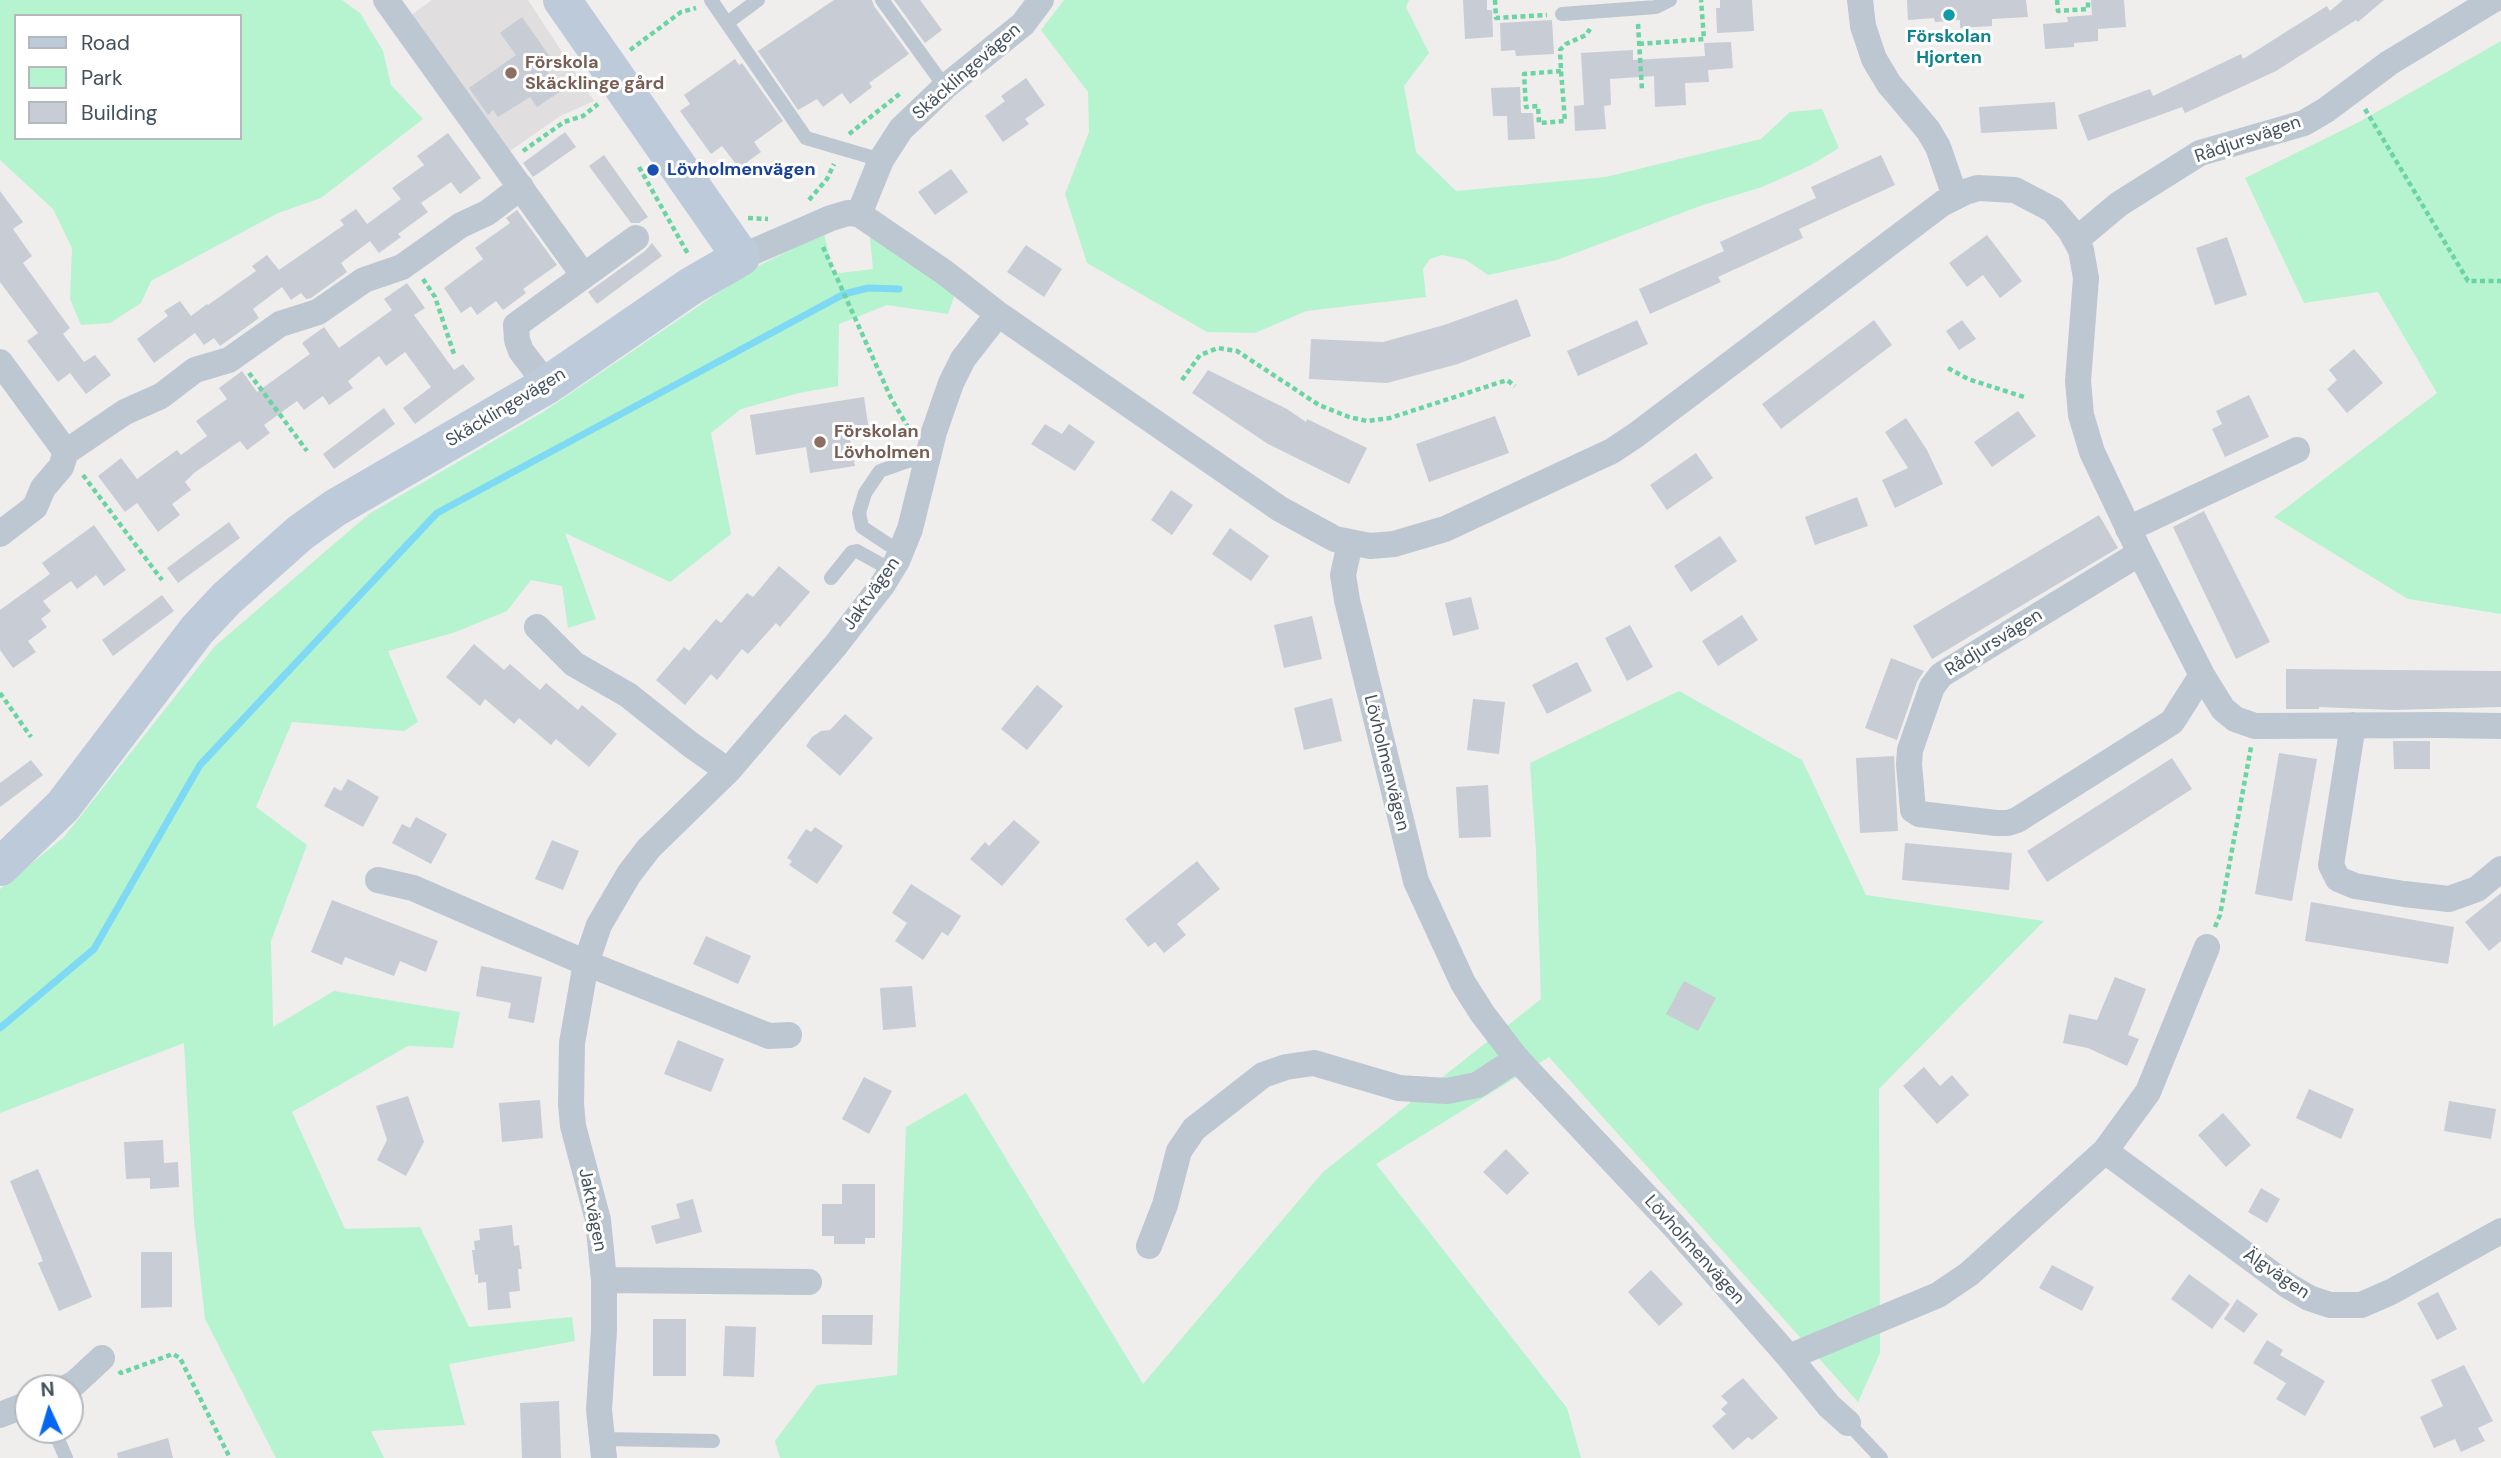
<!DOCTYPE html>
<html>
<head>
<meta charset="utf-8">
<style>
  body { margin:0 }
  #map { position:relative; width:2501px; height:1458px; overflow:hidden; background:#f0eded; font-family:"DM Sans",sans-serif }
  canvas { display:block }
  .legend { position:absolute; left:14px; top:14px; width:228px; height:126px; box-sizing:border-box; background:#fff; border:2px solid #b4b9be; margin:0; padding:9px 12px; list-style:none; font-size:21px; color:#43505d }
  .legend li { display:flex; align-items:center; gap:14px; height:35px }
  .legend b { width:35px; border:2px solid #b4b9be }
  .north { position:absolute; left:14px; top:1374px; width:70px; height:70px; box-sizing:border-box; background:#fff; border:2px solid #b4b9be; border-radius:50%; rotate:356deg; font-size:19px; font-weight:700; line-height:28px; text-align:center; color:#43505d }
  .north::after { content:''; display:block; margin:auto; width:24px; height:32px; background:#0566f2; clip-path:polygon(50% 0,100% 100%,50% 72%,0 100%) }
</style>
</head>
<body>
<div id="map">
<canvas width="2501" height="1458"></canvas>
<ul class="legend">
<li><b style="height:9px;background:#bdcad9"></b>Road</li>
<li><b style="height:19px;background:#b6f3cf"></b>Park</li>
<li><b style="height:19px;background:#c8ccd4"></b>Building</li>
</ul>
<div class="north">N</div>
</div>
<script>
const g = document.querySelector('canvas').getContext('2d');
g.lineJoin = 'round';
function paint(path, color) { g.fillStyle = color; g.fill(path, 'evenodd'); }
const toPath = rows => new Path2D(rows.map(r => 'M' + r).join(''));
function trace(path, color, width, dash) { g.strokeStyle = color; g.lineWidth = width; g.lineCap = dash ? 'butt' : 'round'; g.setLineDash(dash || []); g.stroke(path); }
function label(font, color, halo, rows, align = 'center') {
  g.font = font + ' "DM Sans",sans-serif'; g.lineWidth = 6; g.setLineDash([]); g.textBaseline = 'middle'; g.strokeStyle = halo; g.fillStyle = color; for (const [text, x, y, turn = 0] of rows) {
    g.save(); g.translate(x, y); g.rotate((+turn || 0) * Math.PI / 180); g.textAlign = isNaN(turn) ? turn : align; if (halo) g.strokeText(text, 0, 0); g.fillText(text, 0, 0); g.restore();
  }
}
paint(toPath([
  [432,0,528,0,594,101,560,116,507,153,410,16]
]), '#e1dedf');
paint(toPath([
  [0,0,342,0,360,13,383,51,391,85,423,119,321,198,278,213,151,281,141,303,110,323,81,325,70,299,72,248,53,209,0,160],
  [16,16,240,16,240,138,16,138],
  [1064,0,1409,0,1406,7,1429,53,1404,86,1416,152,1456,191,1606,177,1761,139,1790,112,1822,109,1839,148,1809,166,1762,187,1700,206,1557,260,1488,275,1466,260,1442,255,1430,259,1423,269,1426,297,1306,311,1255,333,1207,332,1087,263,1065,194,1089,132,1088,92,1041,30],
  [2501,41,2501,614,2408,599,2274,517,2437,393,2378,292,2304,303,2245,178,2359,122],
  [869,229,956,291,948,314,887,305,839,324,838,386,799,393,741,409,711,433,731,534,670,582,565,533,596,619,568,628,562,586,531,580,507,611,453,633,388,651,418,722,404,731,292,722,256,807,307,845,271,941,273,1027,334,991,460,1012,453,1048,408,1046,292,1112,345,1229,420,1227,469,1327,572,1317,575,1341,449,1364,465,1425,371,1431,384,1458,276,1458,205,1319,194,1221,184,1043,0,1113,0,889,64,837,215,646,369,514,543,412,756,267,824,233,833,274,873,269],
  [1679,691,1802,760,1866,895,2044,921,1879,1089,1880,1353,1858,1402,1549,1057,1376,1164,1567,1408,1581,1458,780,1458,775,1441,817,1385,897,1375,906,1127,966,1093,1143,1384,1323,1172,1541,999,1536,852,1530,763]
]), '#b6f3cf');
trace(toPath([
  [0,1028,94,949,200,765,437,513,844,294,868,288,899,289]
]), '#7ed9f5', 7);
paint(toPath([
  [834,0,872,0,874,6,909,54,869,83,872,87,850,104,842,93,823,107,817,99,798,110,758,51],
  [894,0,920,0,942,30,925,43],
  [1463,0,1487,0,1487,10,1492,10,1493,37,1465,39],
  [1720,0,1752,0,1754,31,1717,33,1716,8,1720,8],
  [1907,0,2026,0,2028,17,1992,19,1992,26,1960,28,1960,20,1935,22,1934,18,1908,20],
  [2091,0,2124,0,2126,27,2098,29,2098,41,2074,43,2074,47,2045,49,2043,24,2068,22,2067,17,2092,15],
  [2343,0,2384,0,2358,22,2356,20,2276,71,2185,113,2182,107,2088,141,2078,115,2150,89,2153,96,2241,54,2243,59,2327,6,2330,11],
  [522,17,553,61,544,67,561,91,537,107,530,97,498,117,493,110,488,115,469,88,516,55,500,33],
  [1552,20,1554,54,1516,56,1515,50,1501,51,1500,23],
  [1731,42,1733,68,1708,70,1709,82,1685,83,1686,105,1655,107,1654,76,1610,79,1611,105,1604,106,1606,129,1575,131,1574,106,1584,105,1581,53,1633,50,1633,60,1705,56,1704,43],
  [735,59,739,65,742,63,783,121,754,142,761,152,739,168,722,146,711,154,680,111,690,104,684,95],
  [1026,78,1045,105,1025,119,1029,124,1003,142,985,116,1005,101,1001,96],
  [1520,87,1521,113,1533,113,1535,139,1508,140,1507,116,1493,116,1491,88],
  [2055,102,2057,129,1981,133,1979,107],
  [565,132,576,147,533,177,523,163],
  [448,133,481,178,460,194,451,182,421,203,428,212,398,234,401,237,379,253,370,241,341,263,347,272,311,298,306,299,301,293,291,300,282,287,253,309,259,318,220,346,214,338,204,345,195,333,154,363,137,339,168,316,164,311,180,301,191,316,207,304,208,305,256,271,252,266,267,255,279,270,344,225,340,220,356,209,367,224,401,199,392,188,424,165,417,156],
  [604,155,648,217,639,223,631,223,589,166],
  [1881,155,1895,185,1799,229,1803,238,1718,277,1721,282,1650,314,1639,289,1724,251,1720,242,1816,198,1811,187],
  [951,169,968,192,935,215,918,192],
  [0,191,23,222,13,229,32,256,23,263,70,328,63,334,84,362,95,355,111,375,86,394,70,373,58,382,27,341,38,333,0,282],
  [517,210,557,265,523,289,526,293,503,310,496,301,477,315,471,306,461,313,444,288,483,259,475,248,510,223,506,218],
  [1987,235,2022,281,2000,298,1983,275,1967,287,1949,263],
  [2227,237,2247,295,2215,305,2196,248],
  [652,243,662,256,597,304,588,292,645,251],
  [1026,245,1062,269,1044,297,1007,272],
  [407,283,425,308,414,315,454,370,463,364,475,379,415,424,403,408,431,387,405,352,386,366,379,356,348,381,353,388,329,405,323,396,304,410,297,401,264,425,270,433,247,450,240,441,194,473,185,482,191,490,172,504,180,515,158,532,137,503,125,512,98,476,121,458,137,479,177,450,181,455,207,436,196,421,227,399,219,388,242,371,257,392,310,354,302,343,324,327,339,348,392,310,384,299],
  [1517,299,1531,336,1458,364,1387,383,1309,379,1311,339,1383,342,1444,325],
  [1637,320,1648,344,1578,376,1567,351],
  [1874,320,1892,345,1781,429,1762,404],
  [1962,320,1976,339,1959,350,1946,331],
  [2354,349,2383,383,2347,413,2327,389,2337,380,2329,370],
  [1208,370,1287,409,1306,422,1307,419,1367,448,1349,484,1268,444,1192,393],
  [2249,395,2269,437,2225,457,2212,429,2222,424,2216,411],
  [864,397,870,437,850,440,855,466,810,473,806,447,756,455,750,415],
  [384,408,395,424,334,469,323,454],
  [2018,411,2036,436,1992,467,1974,442],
  [1495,416,1509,453,1429,482,1416,444],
  [1906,418,1927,450,1943,484,1895,508,1882,480,1908,468,1885,432],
  [1045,424,1062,434,1069,424,1095,442,1075,471,1031,444],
  [1696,453,1713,478,1667,510,1650,485],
  [1171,490,1193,505,1172,535,1151,520],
  [1857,497,1868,526,1815,545,1805,517],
  [2204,511,2270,642,2236,659,2173,527],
  [2099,515,2118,548,1932,659,1913,626],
  [229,522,240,538,178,583,167,568],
  [94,525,126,570,104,586,96,575,77,589,71,581,43,601,51,611,41,619,47,627,28,641,36,652,13,668,0,650,0,610,50,574,42,563],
  [1230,528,1269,556,1251,581,1212,554],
  [1720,536,1737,561,1691,592,1674,566],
  [779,566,810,592,780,627,776,623,748,654,742,649,717,680,711,674,685,705,656,680,684,647,689,651,716,619,721,623,747,593,753,597],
  [162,595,174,611,113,656,102,640],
  [1471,597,1479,629,1453,636,1445,603],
  [1742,615,1758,640,1718,666,1702,641],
  [1312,616,1322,659,1284,668,1274,625],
  [1630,625,1653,667,1627,681,1605,638],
  [474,644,504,670,510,664,540,690,546,683,578,710,582,705,617,734,589,767,556,739,551,745,519,718,514,724,485,699,480,706,446,677],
  [1891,658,1924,671,1917,682,1897,740,1865,728],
  [1577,662,1592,691,1547,714,1532,685],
  [2286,669,2501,671,2501,707,2393,710,2319,707,2319,709,2286,709],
  [1037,685,1063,706,1027,750,1001,729],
  [1332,698,1342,741,1304,750,1294,708],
  [1473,699,1505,702,1499,754,1467,750],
  [845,714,873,738,840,776,806,746,812,737,821,731,830,730],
  [2393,741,2430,741,2430,769,2394,769],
  [2279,753,2317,759,2292,901,2255,894],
  [1894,756,1898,831,1860,833,1856,758],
  [2172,758,2192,789,2047,882,2027,851],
  [31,760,43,775,0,807,0,783],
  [348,779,379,797,363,827,324,806,334,787,341,791],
  [1488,785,1491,837,1459,838,1456,787],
  [416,817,447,834,431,864,392,843,402,824,410,828],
  [1014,820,1040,842,1002,886,970,859,985,842,989,846],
  [815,827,843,846,817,884,789,865,792,861,787,858,806,829,811,832],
  [552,840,579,851,563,890,535,879],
  [1905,843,2012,853,2009,890,1902,880],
  [1197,861,1220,889,1177,924,1186,935,1164,953,1155,942,1148,947,1125,919],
  [911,884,961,916,948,936,942,932,923,960,895,941,907,923,892,913],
  [2501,893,2501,941,2489,951,2465,922],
  [332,900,438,941,426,972,400,961,394,976,345,957,342,965,311,952],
  [2311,902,2454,927,2448,964,2305,941],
  [706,936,751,956,738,984,693,964],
  [481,966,542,977,534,1023,508,1018,511,1003,476,996],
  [2115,977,2146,989,2128,1035,2139,1039,2127,1066,2088,1048,2063,1043,2069,1014,2097,1020],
  [1684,981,1716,998,1698,1031,1666,1014],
  [912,986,916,1027,883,1030,880,988],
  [678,1040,724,1059,711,1092,664,1074],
  [1924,1067,1940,1086,1952,1075,1969,1095,1937,1124,1903,1086],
  [864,1077,892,1091,869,1134,842,1119],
  [2309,1089,2354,1109,2341,1139,2296,1118],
  [408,1096,424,1142,406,1176,377,1160,387,1140,376,1106],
  [540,1100,543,1138,502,1142,499,1103],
  [2449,1101,2496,1109,2491,1139,2444,1131],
  [2223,1113,2251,1145,2226,1167,2198,1135],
  [163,1140,164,1163,178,1162,179,1187,150,1189,150,1178,126,1179,124,1142],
  [1506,1149,1529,1173,1507,1195,1483,1172],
  [38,1169,92,1297,59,1311,38,1263,43,1261,10,1181],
  [842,1184,875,1184,875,1238,865,1238,865,1244,834,1244,834,1236,822,1236,822,1204,842,1204],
  [2261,1188,2280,1199,2267,1223,2248,1212],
  [693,1199,702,1232,656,1244,651,1226,680,1218,676,1204],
  [512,1225,514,1246,519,1245,522,1269,518,1269,520,1291,509,1292,511,1308,488,1310,486,1282,478,1283,478,1274,475,1275,472,1250,475,1250,474,1241,480,1240,479,1229],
  [141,1252,172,1252,172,1307,141,1308],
  [2052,1265,2094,1287,2082,1311,2039,1288],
  [1651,1270,1683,1304,1659,1326,1628,1292],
  [2189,1274,2230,1304,2212,1329,2171,1299],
  [2438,1292,2457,1329,2437,1340,2417,1303],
  [2237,1299,2258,1314,2244,1333,2224,1319],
  [822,1315,873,1315,872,1345,822,1344],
  [653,1319,686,1319,686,1376,653,1376],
  [725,1326,756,1327,754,1377,723,1376],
  [2267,1340,2283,1350,2280,1355,2325,1381,2305,1416,2276,1399,2286,1383,2253,1363],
  [2464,1365,2493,1421,2478,1428,2485,1441,2461,1452,2455,1439,2434,1448,2420,1417,2443,1406,2431,1380],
  [1743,1378,1778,1418,1752,1440,1748,1437,1733,1450,1712,1426,1726,1414,1721,1409,1728,1403,1721,1396],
  [559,1401,561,1458,522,1458,520,1403],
  [168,1438,173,1458,118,1458,117,1453]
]), '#c8ccd4');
trace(toPath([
  [1495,0,1496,18,1547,15],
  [2057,0,2058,11,2088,9,2088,0],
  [1638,24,1642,90],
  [1639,44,1704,39,1701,0],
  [630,50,681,12,696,8],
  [1561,71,1524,74,1526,107,1538,106,1539,123,1565,121,1561,71,1560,50,1566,44,1586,35,1590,29],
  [2365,109,2468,281,2501,281],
  [849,134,902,92],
  [523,151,564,122,583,116,598,104],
  [639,167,688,254],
  [809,200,827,179,834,164],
  [748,218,768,219],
  [823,247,891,398,909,429],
  [423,279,435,297,454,354],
  [1948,368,1968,379,2024,397],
  [249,373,307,451],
  [1182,380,1200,355,1218,348,1237,351,1319,405,1349,417,1367,421,1390,418,1507,380,1515,386],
  [83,475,162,580],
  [0,693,31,737],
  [2215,927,2220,915,2251,747],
  [119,1371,121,1373,173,1354,180,1358,230,1458]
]), '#6ad5a3', 4.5, [5, 3.5]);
trace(toPath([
  [711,0,806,138,881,160],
  [882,0,945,87],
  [1562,14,1656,7,1670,0],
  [727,23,758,0],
  [902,550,889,545,862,527,859,513,865,493,880,471,908,461,927,458],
  [831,578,852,552,857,551,891,570],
  [1848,1423,1881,1458],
  [54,1430,66,1458],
  [602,1439,713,1441]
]), '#bcc7d1', 14);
trace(toPath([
  [386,0,584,276],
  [1860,0,1863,26,1874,59,1889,84,1928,130,1938,147,1955,196],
  [859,214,881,160,901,129,945,87,1023,24,1041,0],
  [2076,240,2119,204,2200,153,2304,123,2326,110,2389,63,2493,0],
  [741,257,831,218,848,213,859,214,944,272,998,314,1280,509,1335,539,1370,546,1394,544,1445,529,1612,451,1636,435,1943,203,1965,192,1978,188,2015,190,2053,210,2070,230,2081,250,2086,278,2078,381,2081,415,2092,452,2140,553,2202,675,2223,709,2235,719,2255,726,2440,725,2501,726],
  [0,362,66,452],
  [547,385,521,351,517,340,516,325,636,238],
  [2128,529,2297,450],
  [0,534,35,507,43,488,61,467,66,452,125,412,161,396,195,370,229,360,280,324,318,312,364,280,402,267,461,225,487,213,521,187],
  [1350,543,1343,575,1347,600,1416,881,1463,983,1482,1013,1517,1059,1674,1226,1789,1357,1829,1406,1848,1423],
  [2140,553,1941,675,1932,687,1910,750,1909,764,1913,810,1919,814,1996,823,2008,823,2017,820,2172,722,2202,675],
  [537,627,574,664,628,695,691,745,728,771],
  [2353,725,2331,865,2338,879,2355,886,2404,894,2449,899,2477,889,2501,869],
  [378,880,413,888,586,963,769,1036,789,1035],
  [2105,1151,2287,1285,2309,1298,2330,1305,2361,1305,2391,1292,2501,1231],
  [1149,1246,1165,1205,1179,1151,1194,1129,1263,1075,1286,1067,1314,1063,1399,1088,1447,1091,1477,1085,1517,1059],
  [604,1280,809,1282],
  [1789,1357,1938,1295,1969,1274,2105,1151,2148,1092,2207,947],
  [65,1388,74,1384,102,1358],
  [0,1415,28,1404],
  [604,1458,599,1410,604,1330,604,1280,598,1220,573,1126,571,1104,572,1043,586,963,599,925,629,874,649,848,728,771,835,646,883,584,897,561,910,529,934,432,951,383,963,359,998,314]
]), '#bcc7d1', 26);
trace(toPath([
  [0,867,63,806,197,630,227,598,300,533,335,508,547,385,691,286,741,257,562,0]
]), '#bdcad9', 38);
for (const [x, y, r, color] of [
  [1949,15,7,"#0f9aa8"],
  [511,73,7,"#8d6e63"],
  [653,170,7,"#1a4fb4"],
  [820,442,7,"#8d6e63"]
]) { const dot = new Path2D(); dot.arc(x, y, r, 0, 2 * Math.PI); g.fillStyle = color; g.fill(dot); trace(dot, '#fff', 2.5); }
label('bold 18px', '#0d838f', '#fff', [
  ["Förskolan",1949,37],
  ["Hjorten",1949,58]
]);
label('bold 18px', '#785e54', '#fff', [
  ["Förskola",525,63],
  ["Skäcklinge gård",525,84],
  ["Förskolan",834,432],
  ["Lövholmen",834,453]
], 'left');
label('18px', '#43505d', '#fff', [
  ["Skäcklingevägen",967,72,-41],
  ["Rådjursvägen",2248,140,-19],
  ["Skäcklingevägen",506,408,-31],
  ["Jaktvägen",872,594,-55],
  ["Rådjursvägen",1994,643,-32],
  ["Lövholmenvägen",1386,763,76],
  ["Jaktvägen",592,1210,79],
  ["Lövholmenvägen",1694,1250,48],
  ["Älgvägen",2276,1274,34]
]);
label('bold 18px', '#164399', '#fff', [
  ["Lövholmenvägen",667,170]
], 'left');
</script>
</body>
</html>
